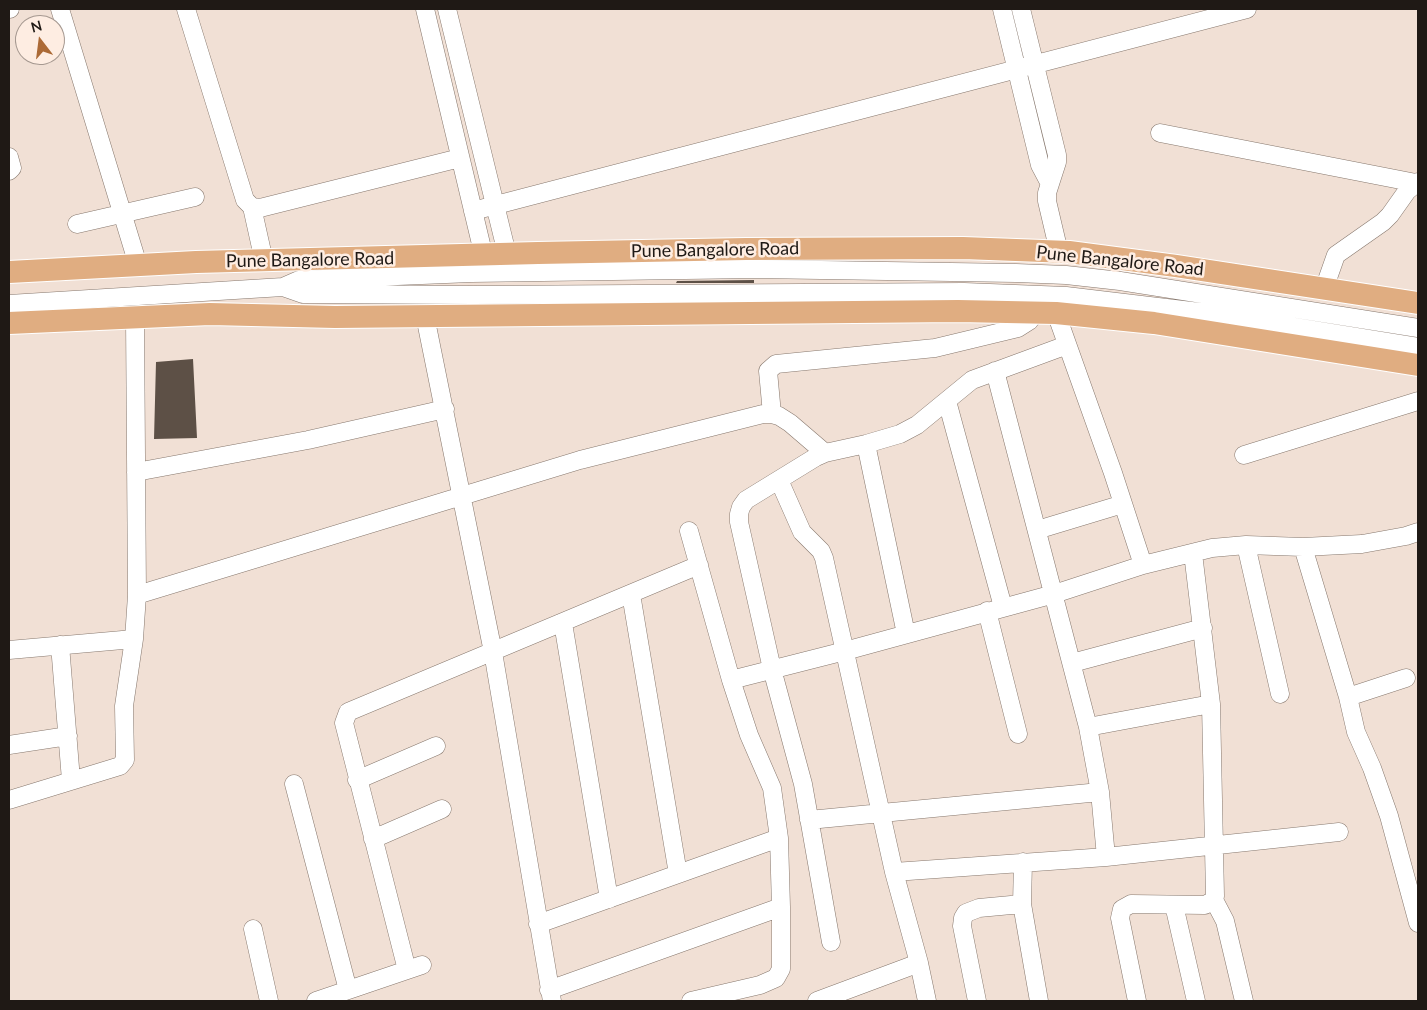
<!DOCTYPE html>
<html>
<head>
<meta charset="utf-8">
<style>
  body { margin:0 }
  #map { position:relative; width:1427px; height:1010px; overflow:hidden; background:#f1e0d5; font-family:Lato,sans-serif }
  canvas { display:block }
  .frame { position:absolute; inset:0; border:10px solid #1f1915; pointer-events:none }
  .north { position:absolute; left:15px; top:15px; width:50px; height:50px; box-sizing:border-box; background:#feede2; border:1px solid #a59890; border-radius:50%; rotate:345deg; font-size:14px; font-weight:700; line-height:20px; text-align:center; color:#1f1915 }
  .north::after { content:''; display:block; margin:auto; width:18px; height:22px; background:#ac6a36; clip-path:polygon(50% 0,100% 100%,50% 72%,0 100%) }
</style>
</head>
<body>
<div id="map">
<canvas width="1427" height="1010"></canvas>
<div class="frame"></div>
<div class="north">N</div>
</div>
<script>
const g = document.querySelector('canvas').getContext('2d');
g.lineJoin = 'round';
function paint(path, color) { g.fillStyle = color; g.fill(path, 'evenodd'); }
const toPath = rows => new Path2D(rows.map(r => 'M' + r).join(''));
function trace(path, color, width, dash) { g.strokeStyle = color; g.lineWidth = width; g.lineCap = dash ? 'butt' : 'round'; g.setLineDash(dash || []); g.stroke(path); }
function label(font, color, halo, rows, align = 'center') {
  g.font = font + ' Lato,sans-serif'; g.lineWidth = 5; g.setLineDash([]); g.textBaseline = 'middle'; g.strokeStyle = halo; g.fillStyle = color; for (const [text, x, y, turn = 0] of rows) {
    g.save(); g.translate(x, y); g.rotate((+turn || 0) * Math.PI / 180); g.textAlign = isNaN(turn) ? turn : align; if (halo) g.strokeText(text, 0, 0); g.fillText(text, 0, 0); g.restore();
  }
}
paint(toPath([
  [754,280,754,283,676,283,677,281],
  [193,359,197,438,154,439,156,362]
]), '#5d5046');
const minor = toPath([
  [9,9,10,9],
  [60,9,138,265],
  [186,9,245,200,252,207,260,208,460,158],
  [425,9,486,265],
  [447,9,510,266],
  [1002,9,1040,165,1049,182],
  [1021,9,1057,155,1057,162,1047,193,1047,201,1059,252],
  [1160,133,1416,183],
  [9,157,12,168,9,171],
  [252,207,264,261],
  [473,211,1247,9],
  [77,224,195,197],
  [1324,289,1336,255,1383,222,1390,215,1407,191,1418,182],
  [9,304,283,287],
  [1056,313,1113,473,1143,565],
  [425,316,493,652,552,1001],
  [1418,328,1120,281,1066,275,1016,273,756,269,471,273,299,280,283,287,303,294,473,295,964,292,1066,296,1208,313,1418,347],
  [995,371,1088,727,1100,792,1106,857],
  [947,401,1003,607],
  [772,414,768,371,776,364,935,348,1018,328,1029,321,1035,313],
  [866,444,906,634],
  [1244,455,1418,401],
  [136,472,308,440,445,409],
  [779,480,802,532,821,551,824,558,894,872,1106,857,1339,832],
  [1037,530,1123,504],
  [689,531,731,680,749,735,772,788,779,838,781,907,781,969,776,978,760,985,691,1001],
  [1246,545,1280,694],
  [1303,547,1348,697,1356,732,1372,768,1389,816,1418,923],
  [631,594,678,874],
  [137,595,580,460,763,414,772,414,779,416,790,423,825,453],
  [987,611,1018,734],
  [563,623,609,899],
  [60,645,71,780],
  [9,650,134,639],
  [1072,663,1203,628],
  [731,680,845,651,1054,594,1143,565,1212,548,1246,545,1303,547,1362,544,1406,536,1418,532],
  [1348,697,1406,678],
  [1088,727,1211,704],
  [9,745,68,736],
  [357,780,436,746],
  [294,784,348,990],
  [9,800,120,766,125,760,124,706,134,639,137,595,135,317],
  [809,820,1100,792],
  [373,839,442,809],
  [1023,862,1022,904,1039,1001],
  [894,872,919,963,927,1001],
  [1214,900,1225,921,1244,1001],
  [1174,905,1196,1001],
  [538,924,779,838],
  [253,929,269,1001],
  [831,942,803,784,772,669,739,522,739,514,741,507,746,500,816,457,825,453,866,444,900,434,917,425,972,380,1067,345],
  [407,970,344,723,348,712,699,565],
  [549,990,781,907],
  [316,1001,422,965],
  [817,1001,919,963],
  [977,1001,962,926,963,918,966,913,979,908,1022,904],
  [1137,1001,1120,918,1122,909,1131,904,1205,905,1214,900,1215,896,1211,704,1193,553]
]);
const major = toPath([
  [9,272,196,262,538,253,746,249,963,248,1069,252,1176,266,1418,303],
  [9,323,210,314,335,317,958,311,1056,313,1154,323,1418,365]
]);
trace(minor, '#87786e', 19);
trace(major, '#fff', 24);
trace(minor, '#fff', 18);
trace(major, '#e0ad81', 22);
label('18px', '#1f1915', '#feede2', [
  ["Pune Bangalore Road",715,250,-1],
  ["Pune Bangalore Road",310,260,-1],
  ["Pune Bangalore Road",1120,261,6]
]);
</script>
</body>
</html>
